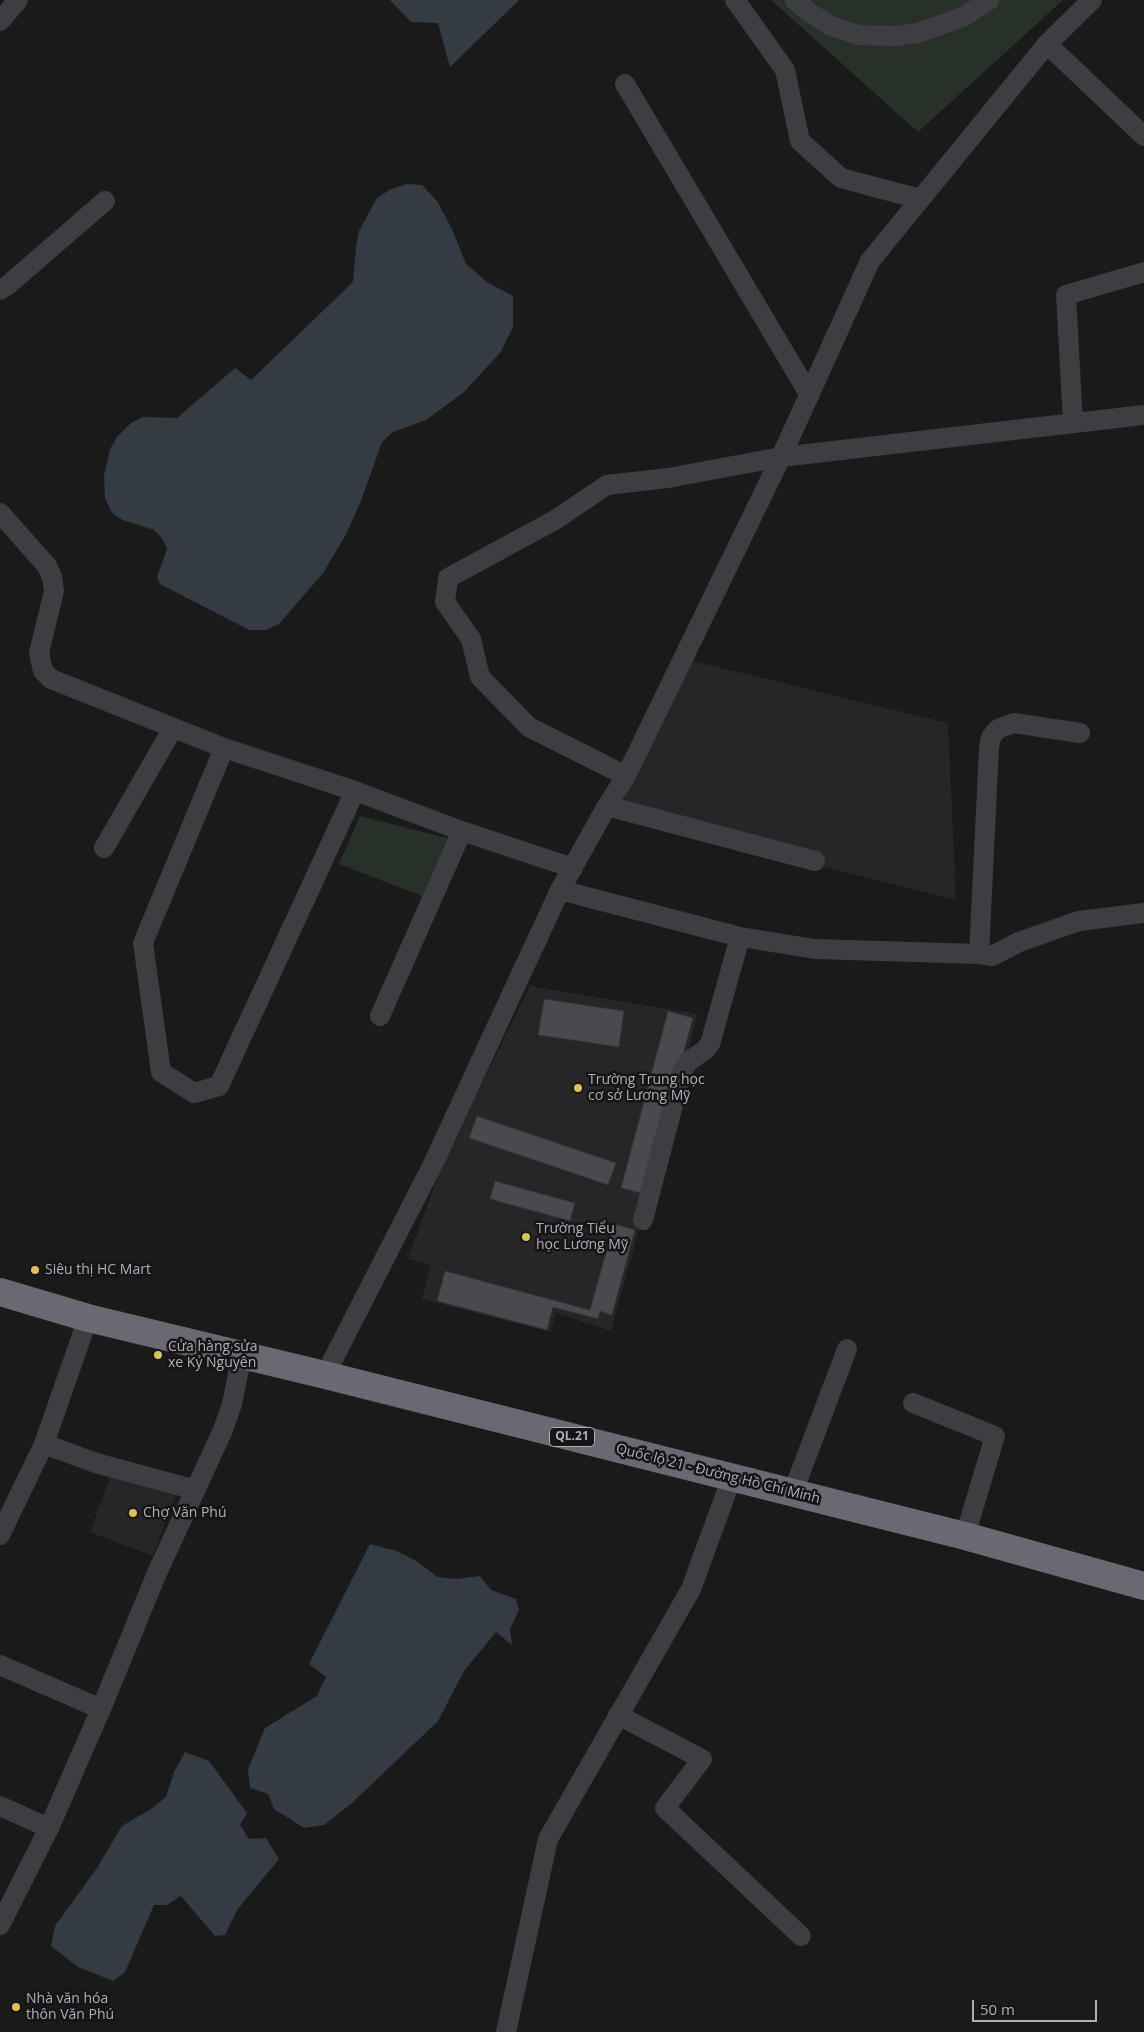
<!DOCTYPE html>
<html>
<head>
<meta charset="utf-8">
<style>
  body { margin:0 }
  #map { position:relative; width:1144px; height:2032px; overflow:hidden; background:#1a1a1b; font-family:"Open Sans",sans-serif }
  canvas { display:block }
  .scale { position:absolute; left:972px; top:2000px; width:125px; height:22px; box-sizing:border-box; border:2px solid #adb0ba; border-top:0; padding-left:6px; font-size:15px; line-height:18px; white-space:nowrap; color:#adb0ba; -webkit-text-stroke:4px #151516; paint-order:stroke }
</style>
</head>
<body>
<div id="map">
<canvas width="1144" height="2032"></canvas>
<div class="scale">50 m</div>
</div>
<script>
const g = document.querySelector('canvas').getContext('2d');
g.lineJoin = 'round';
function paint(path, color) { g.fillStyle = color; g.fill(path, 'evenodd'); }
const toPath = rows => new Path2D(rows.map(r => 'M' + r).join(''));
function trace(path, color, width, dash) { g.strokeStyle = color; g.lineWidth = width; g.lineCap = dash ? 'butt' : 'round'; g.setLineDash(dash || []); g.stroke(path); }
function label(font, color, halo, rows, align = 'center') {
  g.font = font + ' "Open Sans",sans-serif'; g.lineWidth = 5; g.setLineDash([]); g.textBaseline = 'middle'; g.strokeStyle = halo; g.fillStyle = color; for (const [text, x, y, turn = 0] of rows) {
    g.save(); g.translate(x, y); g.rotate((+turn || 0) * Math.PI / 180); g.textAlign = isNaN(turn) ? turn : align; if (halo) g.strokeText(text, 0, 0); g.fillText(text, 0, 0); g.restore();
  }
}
paint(toPath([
  [688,660,948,723,956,900,617,816],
  [530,986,698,1014,611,1331,556,1313,550,1332,422,1299,430,1265,408,1259,443,1162],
  [111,1474,176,1493,153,1556,90,1532]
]), '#262628');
paint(toPath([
  [771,0,1063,0,918,132],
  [360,816,451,839,427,898,339,864]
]), '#28302a');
paint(toPath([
  [390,0,519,0,450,67,438,23,411,22],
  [407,184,422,185,437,201,452,229,466,264,487,282,513,296,513,327,500,353,463,393,426,420,393,432,382,442,361,501,345,536,323,573,279,624,266,630,249,630,160,584,157,577,167,549,162,538,154,530,123,520,112,513,105,498,104,476,110,449,117,437,131,423,143,417,177,418,235,368,251,380,353,282,356,247,359,231,377,198,391,189],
  [370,1544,397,1551,416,1561,438,1577,456,1579,480,1576,491,1590,516,1599,519,1610,510,1629,512,1645,496,1632,464,1671,438,1721,352,1803,324,1825,304,1828,274,1809,268,1794,250,1788,248,1769,265,1728,317,1696,326,1677,309,1664],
  [185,1752,209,1761,247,1813,240,1825,249,1839,266,1838,279,1859,237,1910,225,1935,215,1936,181,1896,167,1905,154,1905,125,1972,113,1981,78,1967,51,1946,55,1926,97,1868,122,1826,151,1809,166,1797,174,1772]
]), '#353b43');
const building = toPath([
  [544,999,624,1011,619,1047,538,1035,544,999],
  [668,1011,693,1018,645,1194,621,1188,668,1011],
  [477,1116,616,1163,608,1185,469,1138,477,1116],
  [495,1181,575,1203,570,1221,490,1199,495,1181],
  [614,1224,635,1230,612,1315,600,1311,598,1319,553,1307,547,1330,437,1301,445,1271,590,1310,614,1224]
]);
paint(building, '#494a4e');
trace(building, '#343437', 1);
trace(toPath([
  [735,0,785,70,800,141,841,178,920,199],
  [795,0,810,13,831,26,859,35,895,36,918,33,965,16,989,0],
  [0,21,18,0],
  [1047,44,1144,136],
  [625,84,809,394],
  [0,290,8,285,105,201],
  [1073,423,1066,295,1144,272],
  [0,513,47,566,52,577,54,591,39,653,43,671,51,679,224,748,355,791,462,831,573,868],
  [224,748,143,943,161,1072,194,1093,219,1086,355,791],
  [626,776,529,727,480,677,471,639,445,602,448,578,555,520,607,485,668,478,781,457,1144,415],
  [607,806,815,861],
  [104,848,173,728],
  [560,890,740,937,815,949,979,954,992,956,1019,942,1079,921,1144,913],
  [979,954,989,748,991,737,998,729,1014,723,1080,733],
  [380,1016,462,831],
  [643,1220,682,1071,689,1061,705,1050,710,1044,740,937],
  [325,1375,433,1164,560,890,607,806,626,776,781,457,870,261,1047,44,1092,0],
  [913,1403,995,1436,965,1536],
  [44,1444,96,1463,196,1490],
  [793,1492,847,1349],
  [0,1535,44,1444,88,1318],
  [0,1665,101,1709],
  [618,1715,702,1759,665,1808,801,1936],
  [0,1806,49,1828],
  [0,1925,49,1828,101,1709,157,1573,223,1430,232,1404,242,1355],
  [506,2032,548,1839,691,1589,732,1477]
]), '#3d3d42', 20);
trace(toPath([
  [0,1292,88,1318,325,1375,965,1536,1144,1586]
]), '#686971', 28);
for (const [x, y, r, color] of [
  [578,1088,5,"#dfc24e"],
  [526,1237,5,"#dfc24e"],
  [35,1270,5,"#dfc24e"],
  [158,1355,5,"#dfc24e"],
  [133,1513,5,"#dfc24e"],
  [16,2007,5,"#dfc24e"]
]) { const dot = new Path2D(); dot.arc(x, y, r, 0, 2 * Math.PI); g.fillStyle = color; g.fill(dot); trace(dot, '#151516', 2); }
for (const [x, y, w] of [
  [572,1437,45]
]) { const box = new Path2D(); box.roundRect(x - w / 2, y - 9.5, w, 19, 4); g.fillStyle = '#151516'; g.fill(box); trace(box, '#adb0ba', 1); }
label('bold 12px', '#adb0ba', null, [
  ["QL.21",572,1437]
]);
label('14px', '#adb0ba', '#151516', [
  ["Trường Trung học",588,1080],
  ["cơ sở Lương Mỹ",588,1096],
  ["Trường Tiểu",536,1229],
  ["học Lương Mỹ",536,1245],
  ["Siêu thị HC Mart",45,1270],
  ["Cửa hàng sửa",168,1347],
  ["xe Kỷ Nguyên",168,1363],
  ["Chợ Văn Phú",143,1513],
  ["Nhà văn hóa",26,1999],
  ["thôn Văn Phú",26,2015]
], 'left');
label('14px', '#adb0ba', '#151516', [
  ["Quốc lộ 21 - Đường Hồ Chí Minh",718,1474,14]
]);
</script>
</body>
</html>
